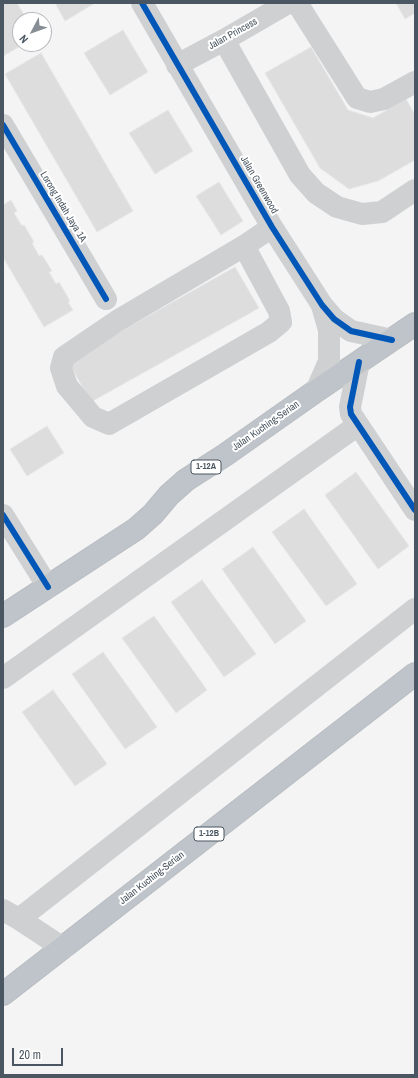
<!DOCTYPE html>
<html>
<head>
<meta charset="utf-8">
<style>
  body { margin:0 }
  #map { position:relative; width:418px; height:1078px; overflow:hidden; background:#f4f4f4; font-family:"Archivo Narrow",sans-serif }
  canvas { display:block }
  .frame { position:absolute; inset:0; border:4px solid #4a5661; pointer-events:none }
  .north { position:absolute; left:12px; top:12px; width:40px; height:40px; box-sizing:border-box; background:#fff; border:1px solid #b7bbc0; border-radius:50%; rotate:229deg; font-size:11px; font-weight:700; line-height:16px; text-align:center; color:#4a5661 }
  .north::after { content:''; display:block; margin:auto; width:14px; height:18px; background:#868d94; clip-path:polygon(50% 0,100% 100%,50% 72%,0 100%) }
  .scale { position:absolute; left:12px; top:1048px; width:51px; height:18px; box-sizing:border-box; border:2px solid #4a5661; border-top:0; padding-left:5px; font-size:12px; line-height:14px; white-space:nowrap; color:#4a5661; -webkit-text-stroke:3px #fff; paint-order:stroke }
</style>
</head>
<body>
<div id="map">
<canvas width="418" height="1078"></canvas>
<div class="frame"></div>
<div class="north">N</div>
<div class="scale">20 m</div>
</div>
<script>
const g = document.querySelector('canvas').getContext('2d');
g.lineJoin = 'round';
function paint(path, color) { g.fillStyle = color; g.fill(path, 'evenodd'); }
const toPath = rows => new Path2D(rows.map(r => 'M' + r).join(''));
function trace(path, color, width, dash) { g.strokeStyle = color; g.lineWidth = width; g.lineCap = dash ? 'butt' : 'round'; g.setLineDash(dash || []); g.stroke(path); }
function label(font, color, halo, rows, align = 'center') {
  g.font = font + ' "Archivo Narrow",sans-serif'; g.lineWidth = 4; g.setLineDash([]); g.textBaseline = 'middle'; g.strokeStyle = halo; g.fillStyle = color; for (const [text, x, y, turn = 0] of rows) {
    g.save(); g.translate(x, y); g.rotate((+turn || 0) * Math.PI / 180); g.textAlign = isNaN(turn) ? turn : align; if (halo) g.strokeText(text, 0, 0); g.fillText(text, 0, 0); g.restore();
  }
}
const building = toPath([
  [3,3,17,3,27,20,20,20,20,44,24,44,3,56,3,3],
  [55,3,95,3,65,21,55,3],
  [396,3,415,3,415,13,405,19,396,3],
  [123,30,148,72,110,95,84,53,123,30],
  [311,47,348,110,373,118,406,99,415,115,415,160,378,181,349,189,320,168,265,73,311,47],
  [41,53,133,211,97,232,5,74,41,53],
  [168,110,193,151,155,174,129,133,168,110],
  [219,182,243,221,221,235,196,196,219,182],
  [11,200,17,211,14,213,22,226,24,225,34,242,32,243,39,256,42,255,52,271,49,272,56,284,59,282,70,301,68,302,73,310,44,327,3,257,3,205,11,200],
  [235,267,259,308,91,402,68,361,235,267],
  [47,426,64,453,27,476,10,449,47,426],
  [356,472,409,546,378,569,325,495,356,472],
  [304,509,357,584,326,606,272,532,304,509],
  [253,547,306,621,275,644,222,569,253,547],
  [202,580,256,654,224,677,171,602,202,580],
  [154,616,207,690,176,713,122,638,154,616],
  [103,652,157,727,125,749,72,674,103,652],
  [53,690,107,764,75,786,22,712,53,690]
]);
paint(building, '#ddddde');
trace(building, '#e5e6e7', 1);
const highway = toPath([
  [3,616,136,529,153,514,169,495,186,480,225,455,316,391,415,324],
  [3,994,415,674]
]);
trace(highway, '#b9bec3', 24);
trace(toPath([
  [142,3,272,227,322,305,334,319,351,331,392,340],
  [297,3,357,98,370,102,384,99,415,82],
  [224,40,300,175,316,193,337,207,362,214,382,212,415,190],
  [177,65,224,40,288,3],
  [3,125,106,299],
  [244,246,279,311,281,322,269,332,109,424,93,417,67,386,61,368,64,357,117,321,244,246,272,227],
  [359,362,350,407,351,414,415,510],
  [316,391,329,361,329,330,322,306],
  [3,515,48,587],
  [3,678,358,425],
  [3,910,19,919,63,948],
  [19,919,415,609]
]), '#ced0d2', 22);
trace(highway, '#bec4c9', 22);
trace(toPath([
  [142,3,272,227,322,305,334,319,351,331,392,340],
  [3,125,106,299],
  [359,362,350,407,351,414,415,510],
  [3,515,48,587]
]), '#0057b8', 6);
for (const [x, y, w] of [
  [206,467,30],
  [209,834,30]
]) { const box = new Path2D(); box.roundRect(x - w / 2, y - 7, w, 14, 3); g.fillStyle = '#fff'; g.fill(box); trace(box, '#4a5661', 1); }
label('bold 9px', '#4a5661', null, [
  ["1-12A",206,467],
  ["1-12B",209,834]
]);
label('10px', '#4a5661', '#fff', [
  ["Jalan Princess",233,34,-29],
  ["Jalan Greenwood",259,185,60],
  ["Lorong Indah Jaya 1A",63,207,59],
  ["Jalan Kuching-Serian",266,426,-35],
  ["Jalan Kuching-Serian",152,878,-38]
]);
</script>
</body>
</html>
